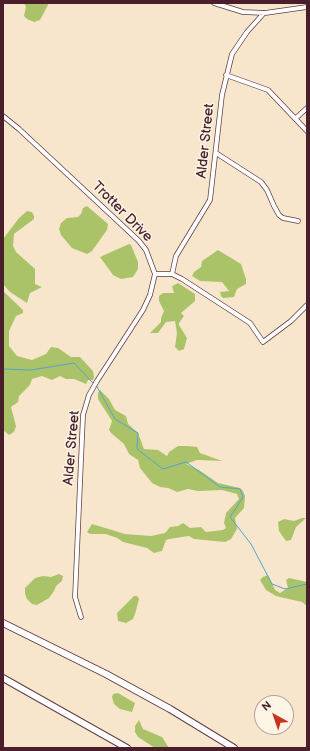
<!DOCTYPE html>
<html>
<head>
<meta charset="utf-8">
<style>
  body { margin:0 }
  #map { position:relative; width:310px; height:751px; overflow:hidden; background:#f7e6cc; font-family:"Balsamiq Sans",sans-serif }
  canvas { display:block }
  .frame { position:absolute; inset:0; border:4px solid #4a1f2b; pointer-events:none }
  .north { position:absolute; left:254px; top:695px; width:40px; height:40px; box-sizing:border-box; background:#fcf5e5; border:1px solid #b59f9b; border-radius:50%; rotate:320deg; font-size:11px; font-weight:700; line-height:16px; text-align:center; color:#4a1f2b }
  .north::after { content:''; display:block; margin:auto; width:14px; height:18px; background:#c8321e; clip-path:polygon(50% 0,100% 100%,50% 72%,0 100%) }
</style>
</head>
<body>
<div id="map">
<canvas width="310" height="751"></canvas>
<div class="frame"></div>
<div class="north">N</div>
</div>
<script>
const g = document.querySelector('canvas').getContext('2d');
g.lineJoin = 'round';
function paint(path, color) { g.fillStyle = color; g.fill(path, 'evenodd'); }
const toPath = rows => new Path2D(rows.map(r => 'M' + r).join(''));
function trace(path, color, width, dash) { g.strokeStyle = color; g.lineWidth = width; g.lineCap = dash ? 'butt' : 'round'; g.setLineDash(dash || []); g.stroke(path); }
function label(font, color, halo, rows, align = 'center') {
  g.font = font + ' "Balsamiq Sans",sans-serif'; g.lineWidth = 3; g.setLineDash([]); g.textBaseline = 'middle'; g.strokeStyle = halo; g.fillStyle = color; for (const [text, x, y, turn = 0] of rows) {
    g.save(); g.translate(x, y); g.rotate((+turn || 0) * Math.PI / 180); g.textAlign = isNaN(turn) ? turn : align; if (halo) g.strokeText(text, 0, 0); g.fillText(text, 0, 0); g.restore();
  }
}
paint(toPath([
  [24,3,49,3,40,20,34,22,27,19,24,16,26,7],
  [87,206,108,224,107,230,92,251,87,254,72,248,61,235,59,229,61,223,67,218,78,217,81,214,83,208],
  [27,211,32,212,34,216,34,219,14,234,13,246,16,252,35,269,35,284,42,287,30,293,27,303,10,292,3,284,3,239,19,218],
  [129,244,131,245,138,262,138,269,133,277,121,279,113,275,100,257],
  [218,250,241,264,246,279,246,284,237,289,234,297,223,298,221,296,220,292,229,291,222,282,200,281,192,276,194,272,201,267,202,261],
  [178,283,195,294,195,301,181,313,184,316,179,323,179,325,187,338,184,349,179,351,175,347,177,333,175,321,166,322,158,333,150,333,161,322,161,318,164,311,159,301,159,296,163,293,174,293,172,286],
  [3,291,23,310,23,313,16,316,9,331,9,346,17,356,32,360,46,354,51,347,58,348,71,357,80,357,93,371,94,377,93,380,88,380,86,384,74,379,66,379,60,376,52,380,42,376,32,379,30,385,19,396,18,402,11,407,16,426,14,432,9,435,3,430],
  [100,390,109,399,115,410,126,416,128,424,138,433,144,449,158,450,167,456,169,452,178,446,187,446,197,447,200,453,222,461,197,460,186,464,199,470,218,483,240,488,243,491,245,496,244,508,235,518,237,529,231,539,225,542,194,539,189,536,169,539,166,540,162,551,154,553,147,548,123,542,117,538,106,534,90,534,87,532,92,524,125,534,151,536,165,533,170,527,178,526,183,523,190,528,201,527,206,532,223,530,226,528,224,523,226,513,239,499,237,494,222,490,198,491,188,489,177,492,168,488,160,487,152,483,140,468,138,460,129,454,124,444,111,433,109,430,112,421,98,399,98,393],
  [302,518,306,518,296,527,291,540,286,541,279,531,278,522,284,519,294,521],
  [59,574,63,576,62,581,56,586,54,591,49,598,37,605,32,604,27,599,25,594,25,588,35,578,43,576,51,577],
  [268,575,275,590,280,593,288,588,286,580,289,578,307,582,307,606,302,602,276,596,266,590,260,580,263,577],
  [134,596,137,596,139,599,135,614,133,619,126,623,118,621,117,613],
  [118,693,135,703,132,712,120,709,114,704,112,697,113,694],
  [139,720,143,729,162,737,169,748,155,748,138,737,135,732,135,726]
]), '#abc368');
trace(toPath([
  [3,369,31,370,74,363,93,383],
  [96,385,115,419,138,433,137,449,163,469,186,462,220,487,240,489,243,497,230,517,251,544,272,584,285,589,307,584]
]), '#53a3cd', 1);
const minor = toPath([
  [214,3,243,12,265,13,307,7],
  [226,75,268,90,307,131],
  [3,116,19,129,139,241,146,250,155,274,172,274,182,279,250,323,263,342,291,321,307,305],
  [296,118,307,108],
  [216,153,261,182,267,190,274,206,279,215,283,218,298,221],
  [172,274,176,256,210,200,222,95,232,54,247,32,264,13],
  [81,617,75,597,83,415,89,395,97,381,143,310,150,295,155,274]
]);
const highway = toPath([
  [3,623,106,674,170,709,234,748],
  [3,678,127,748]
]);
trace(minor, '#643d43', 5.5);
trace(highway, '#643d43', 8);
trace(minor, '#fff', 4);
trace(highway, '#fff', 6);
label('14px', '#4a1f2b', '#fcf5e5', [
  ["Alder Street",206,141,-84],
  ["Trotter Drive",122,212,45],
  ["Alder Street",72,448,-85]
]);
</script>
</body>
</html>
